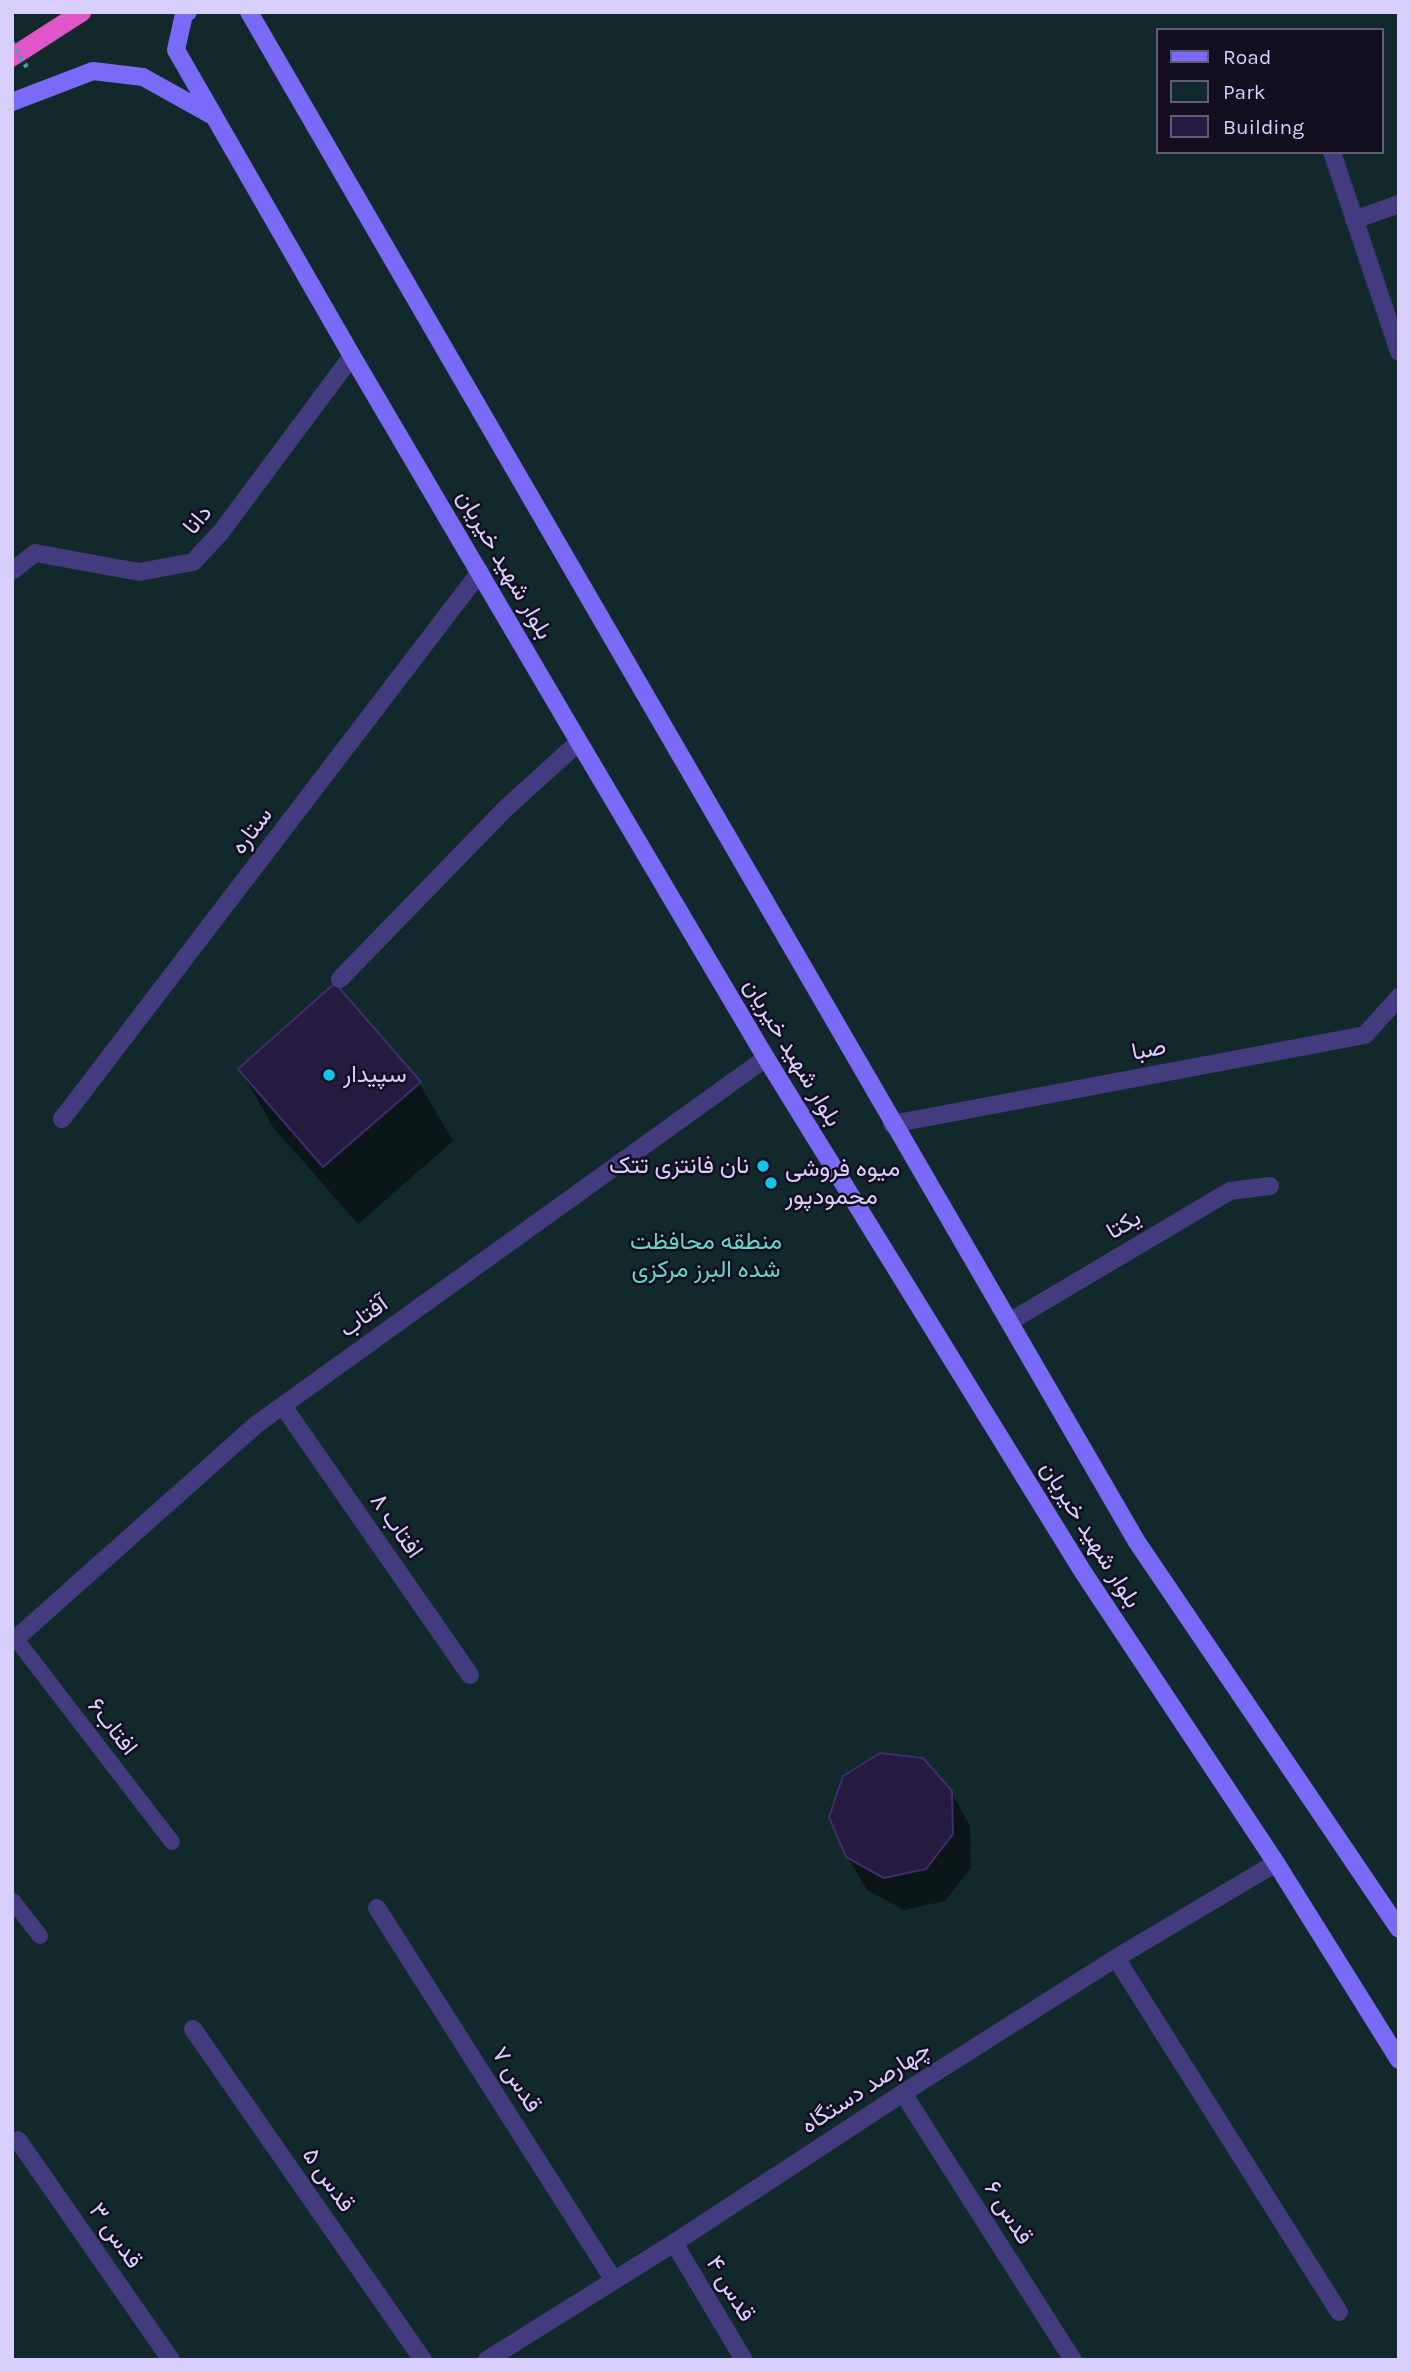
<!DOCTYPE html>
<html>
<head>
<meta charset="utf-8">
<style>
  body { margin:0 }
  #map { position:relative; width:1411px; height:2372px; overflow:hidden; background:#120e20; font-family:Karla,sans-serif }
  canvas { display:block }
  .frame { position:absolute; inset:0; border:14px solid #d8cffd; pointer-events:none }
  .legend { position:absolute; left:1156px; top:28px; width:228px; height:126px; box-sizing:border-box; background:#120e20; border:2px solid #615b78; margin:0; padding:9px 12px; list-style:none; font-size:21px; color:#d8cffd }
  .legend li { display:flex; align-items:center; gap:14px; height:35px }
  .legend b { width:35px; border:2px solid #615b78 }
</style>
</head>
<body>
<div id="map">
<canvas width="1411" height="2372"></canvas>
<div class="frame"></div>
<ul class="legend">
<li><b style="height:9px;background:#796bf8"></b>Road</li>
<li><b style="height:19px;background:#11292a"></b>Park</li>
<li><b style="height:19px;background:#251b40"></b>Building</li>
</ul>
</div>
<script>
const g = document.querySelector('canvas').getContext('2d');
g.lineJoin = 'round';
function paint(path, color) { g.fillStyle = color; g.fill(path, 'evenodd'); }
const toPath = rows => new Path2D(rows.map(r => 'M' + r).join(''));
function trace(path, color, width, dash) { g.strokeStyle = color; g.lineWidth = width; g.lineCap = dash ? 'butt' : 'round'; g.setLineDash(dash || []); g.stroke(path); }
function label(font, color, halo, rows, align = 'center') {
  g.font = font + ' Karla,Vazirmatn,sans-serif'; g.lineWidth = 5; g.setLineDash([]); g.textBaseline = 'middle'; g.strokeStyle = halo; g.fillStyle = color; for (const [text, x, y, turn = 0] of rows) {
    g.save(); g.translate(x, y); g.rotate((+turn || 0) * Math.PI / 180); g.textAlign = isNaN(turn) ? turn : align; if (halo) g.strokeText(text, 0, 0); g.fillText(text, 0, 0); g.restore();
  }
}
paint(toPath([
  [12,12,1399,12,1399,2360,12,2360],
  [1157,30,1381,30,1381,152,1157,152]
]), '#11292a');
paint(toPath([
  [240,1069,419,1083,453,1141,358,1224,273,1127],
  [951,1792,970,1826,971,1868,945,1901,904,1910,867,1890,847,1856]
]), '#0007');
const building = toPath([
  [335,983,421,1082,323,1167,238,1069,335,983],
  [880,1753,923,1758,952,1791,953,1834,926,1869,884,1878,846,1857,829,1817,843,1776,880,1753]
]);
paint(building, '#251b40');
trace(building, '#3f2e6b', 2);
trace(toPath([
  [16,1639,172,1842],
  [12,1900,40,1936]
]), '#423b7d', 16);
trace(toPath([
  [1332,152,1399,352],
  [1354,220,1399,204],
  [12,571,35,553,139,572,193,562,221,532,352,356],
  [340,979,506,808,579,742],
  [62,1119,480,572],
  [892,1124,1365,1035,1399,997],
  [1009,1322,1230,1191,1270,1186],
  [283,1406,470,1675],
  [12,1642,257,1424,766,1058],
  [377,1908,613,2279],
  [1116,1958,1339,2312],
  [193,2029,423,2360],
  [903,2093,1073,2360],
  [18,2140,171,2360],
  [674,2243,744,2360],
  [487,2360,674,2243,903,2093,1116,1958,1276,1863]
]), '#423b7d', 18);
trace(toPath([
  [188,12,184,14,176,50,352,356,579,742,766,1058,1083,1572,1276,1863,1399,2060],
  [249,12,1137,1542,1399,1929],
  [12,102,93,71,143,77,213,116]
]), '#796bf8', 18);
trace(toPath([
  [12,57,82,12]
]), '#e056c6', 19);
trace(toPath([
  [12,42,29,71]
]), '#34abad', 4.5, [3.5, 5]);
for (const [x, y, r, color] of [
  [329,1075,7,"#0bc6ed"],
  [763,1166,7,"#0bc6ed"],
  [771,1183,7,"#0bc6ed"]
]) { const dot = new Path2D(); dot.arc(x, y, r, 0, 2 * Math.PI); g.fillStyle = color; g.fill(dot); trace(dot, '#120e20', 2.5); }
label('24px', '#d8cffd', '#120e20', [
  ["دانا",198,520,-50],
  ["بلوار شهید خیریان",504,565,60],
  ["ستاره",252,831,-53],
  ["صبا",1149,1050,-11],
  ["بلوار شهید خیریان",792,1053,59],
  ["یکتا",1124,1225,-31],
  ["آفتاب",364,1317,-36],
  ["افتاب ۸",396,1526,55],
  ["بلوار شهید خیریان",1090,1535,58],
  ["افتاب۶",112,1727,52],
  ["قدس ۷",516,2080,58],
  ["چهارصد دستگاه",866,2088,-33],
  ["قدس ۵",328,2180,55],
  ["قدس ۶",1008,2213,58],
  ["قدس ۳",115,2236,55],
  ["قدس ۴",730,2289,59]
]);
label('24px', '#d8cffd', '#120e20', [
  ["سپیدار",343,1075],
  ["نان فانتزی تتک",749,1166,"right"],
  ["میوه فروشی",785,1169],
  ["محمودپور",785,1197]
], 'left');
label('24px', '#5fd9c3', '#120e20', [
  ["منطقه محافظت",706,1242],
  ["شده البرز مرکزی",706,1270]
]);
</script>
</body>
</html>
